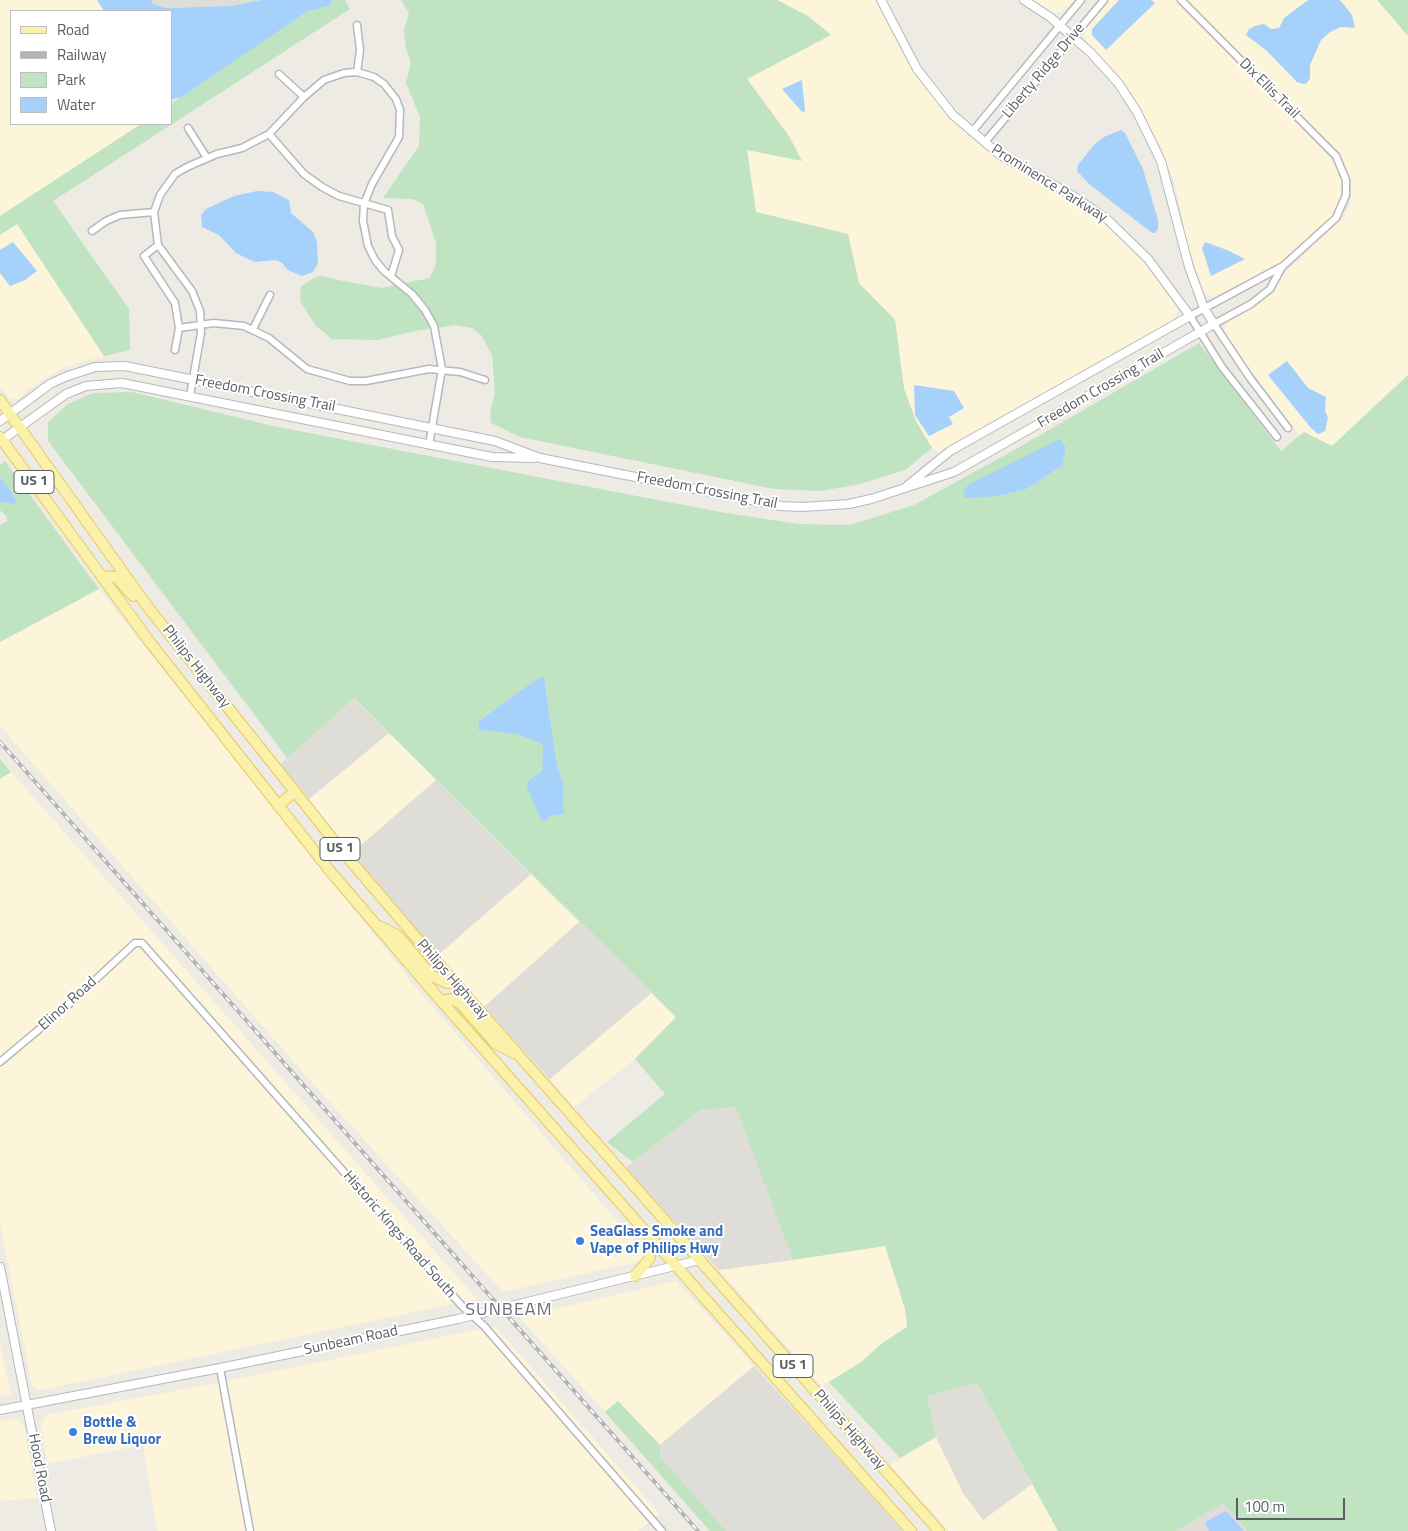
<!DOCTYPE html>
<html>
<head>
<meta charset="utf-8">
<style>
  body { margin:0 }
  #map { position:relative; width:1408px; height:1531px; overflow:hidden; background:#edebe3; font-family:"Titillium Web",sans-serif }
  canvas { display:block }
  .legend { position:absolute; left:10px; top:10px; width:162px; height:115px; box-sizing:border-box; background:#fff; border:1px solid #bdbfc1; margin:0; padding:6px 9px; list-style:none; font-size:15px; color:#5b5e63 }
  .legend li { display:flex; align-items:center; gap:10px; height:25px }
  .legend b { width:25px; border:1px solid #bdbfc1 }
  .scale { position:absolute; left:1236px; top:1498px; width:109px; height:22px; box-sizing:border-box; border:2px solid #5b5e63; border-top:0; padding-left:6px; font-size:15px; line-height:18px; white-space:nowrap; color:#5b5e63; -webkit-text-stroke:4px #fff; paint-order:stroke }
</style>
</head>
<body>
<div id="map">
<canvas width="1408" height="1531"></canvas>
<ul class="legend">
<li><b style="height:6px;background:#faf1aa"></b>Road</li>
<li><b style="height:6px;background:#b3b4b4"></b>Railway</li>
<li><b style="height:14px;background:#c0e3c2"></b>Park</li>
<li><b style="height:14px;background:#a6d1fa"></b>Water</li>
</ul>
<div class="scale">100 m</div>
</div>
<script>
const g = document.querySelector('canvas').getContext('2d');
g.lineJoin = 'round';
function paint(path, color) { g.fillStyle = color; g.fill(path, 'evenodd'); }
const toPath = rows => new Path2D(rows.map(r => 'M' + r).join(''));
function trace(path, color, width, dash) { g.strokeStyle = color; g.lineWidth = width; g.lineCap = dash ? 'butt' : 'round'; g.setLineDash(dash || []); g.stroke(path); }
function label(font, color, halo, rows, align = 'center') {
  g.font = font + ' "Titillium Web",sans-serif'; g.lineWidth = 4; g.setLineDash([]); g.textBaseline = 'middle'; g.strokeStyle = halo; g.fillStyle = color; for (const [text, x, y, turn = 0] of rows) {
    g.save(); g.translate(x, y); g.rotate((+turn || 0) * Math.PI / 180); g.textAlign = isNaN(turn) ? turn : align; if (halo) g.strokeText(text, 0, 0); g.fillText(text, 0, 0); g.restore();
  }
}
paint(toPath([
  [0,0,97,0,104,11,11,11,11,124,141,124,0,216],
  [777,0,875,0,914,72,936,101,958,125,1003,161,1078,203,1129,243,1162,283,1177,307,1177,314,1173,321,940,453,932,448,916,421,904,389,895,320,859,283,848,234,756,212,747,150,789,136,747,79,808,16],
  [935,387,964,408,949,417,952,424],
  [1033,0,1075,0,1061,12,1053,13],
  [1110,0,1176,0,1324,150,1335,163,1341,177,1342,194,1338,207,1329,219,1277,265,1214,297,1204,292,1189,250,1175,184,1161,150,1132,94,1083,37,1086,26],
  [1187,0,1377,0,1408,36,1408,375,1332,446,1305,432,1300,436,1225,335,1225,328,1227,323,1263,300,1288,270,1345,216,1351,200,1351,181,1341,155],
  [17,224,104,356,63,368,30,388,17,400,9,398,0,386,0,273,10,286,13,242,0,250,0,235],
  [99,589,418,990,645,1253,641,1261,503,1292,307,1077,0,726,0,642],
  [389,733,436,780,352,853,309,799],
  [11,772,477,1299,41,1390,32,1386,0,1223,0,779],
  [531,874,579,922,484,1007,438,955],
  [651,993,676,1018,635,1059,574,1107,550,1079],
  [885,1246,905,1309,907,1327,881,1344,861,1362,822,1386,719,1270],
  [676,1281,754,1366,660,1445,618,1401,605,1412,519,1317],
  [495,1326,660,1514,637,1531,157,1531,143,1445,47,1464,41,1423,46,1415,217,1383],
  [0,1344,11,1394,0,1396],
  [17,1419,24,1426,37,1498,0,1501,0,1421],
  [936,1437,963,1493,983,1520,1032,1484,1058,1531,949,1531,890,1465]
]), '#fcf5d9');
paint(toPath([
  [151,0,262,0,231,6,166,8,153,4],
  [353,698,389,733,309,799,280,764],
  [436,780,531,874,438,955,352,853],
  [579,922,651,993,550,1079,484,1007],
  [737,1107,793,1260,719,1270,626,1168,700,1110],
  [754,1366,861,1484,902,1531,726,1531,659,1457,660,1445],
  [977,1383,1032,1484,983,1520,963,1493,936,1437,927,1396],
  [1223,1503,1248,1531,1176,1531]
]), '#deddd7');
paint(toPath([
  [333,0,345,0,350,9,53,201,129,309,130,350,104,356,17,224,0,235,0,216,141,124,171,124,171,104,308,11,330,6],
  [401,0,777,0,808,16,831,35,747,79,789,136,802,161,747,150,756,212,848,234,859,283,895,320,904,389,916,421,932,448,905,470,856,485,819,491,774,489,520,437,491,423,490,413,495,393,492,355,481,335,472,328,456,325,415,331,377,340,332,339,316,326,300,301,301,286,315,277,323,276,338,280,382,288,430,278,436,263,436,243,423,204,412,199,383,198,419,146,420,117,406,83,411,63,406,48,404,30,409,13],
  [1378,0,1408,0,1408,36,1377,0],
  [1199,343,1281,451,1304,432,1332,446,1408,375,1408,1531,1248,1531,1223,1503,1176,1531,1058,1531,977,1383,927,1396,936,1437,900,1458,829,1382,861,1362,881,1344,907,1327,905,1309,885,1246,793,1260,736,1107,700,1110,633,1162,607,1142,665,1094,635,1059,676,1017,354,698,287,758,48,441,48,422,68,404,93,393,132,392,273,426,720,512,798,524,850,525,914,505,1016,449],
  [1060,439,1066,447,1063,465,1027,489,999,496],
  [544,677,557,765,563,782,564,814,550,816,528,781,542,771,543,746,538,742,516,734,478,730,479,721,538,678],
  [5,461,99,589,0,642,0,525,7,521,7,517,0,510,0,502,17,503,0,477,0,465],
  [0,759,11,772,0,779],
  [618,1401,660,1445,660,1457,726,1531,710,1531,605,1412]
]), '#c0e3c2');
paint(toPath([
  [97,0,151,0,153,4,166,8,231,6,262,0,333,0,330,6,308,11,180,98,171,99,171,11,104,11],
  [1119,0,1151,0,1155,3,1106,50,1092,35,1092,29],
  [1308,0,1340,0,1352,15,1355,28,1341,27,1330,32,1321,40,1310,65,1310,78,1307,83,1303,84,1297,82,1267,51,1246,35,1249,29,1255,26,1264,24,1271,29,1279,28,1284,18],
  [802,80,805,111,803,113,782,89],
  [1121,130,1125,133,1143,169,1158,220,1158,229,1155,233,1152,233,1089,184,1077,171,1078,165,1094,145,1104,137],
  [257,191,273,192,289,200,291,213,313,232,317,242,318,263,313,272,302,276,288,270,281,262,275,260,255,262,248,259,236,253,219,235,202,227,201,215,206,209,234,196],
  [13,242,37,271,25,280,10,286,0,273,0,250],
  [1205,242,1227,250,1245,259,1211,276,1202,248],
  [1287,361,1308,388,1326,397,1325,411,1328,418,1325,431,1318,434,1311,428,1268,375],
  [914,385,954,391,964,408,949,417,953,424,929,436,915,415],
  [1060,439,1066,447,1063,465,1027,489,999,496,965,498,963,492,968,485],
  [0,477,11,491,17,504,0,502],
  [544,677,557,765,563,782,564,814,550,816,546,821,541,820,527,787,528,781,542,771,543,746,538,742,516,734,478,730,479,721,538,678],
  [1226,1511,1229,1514,1244,1531,1209,1531,1205,1522]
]), '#a6d1fa');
const minor = toPath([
  [1181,0,1336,156,1346,180,1346,195,1336,218,1283,266,1190,316,1222,367,1277,437],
  [357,25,360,50,357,72],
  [279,74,304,97],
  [188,128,207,158],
  [972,132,1081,0],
  [269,134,304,174,322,187,339,196,388,210,392,236,399,250,391,276],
  [985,142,1104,0],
  [92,231,106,221,120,215,154,212],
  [158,245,144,256,175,303,179,328,175,350],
  [1282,267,1270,289,1251,304,1214,324,1250,378,1288,428],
  [179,328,214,323,244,326,269,338,307,369,350,381,366,381,429,369,460,372,485,380],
  [253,329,270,295],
  [190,396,201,333,200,311,192,291,158,245,154,212,160,195,175,174,187,167,217,154,242,148,269,134,304,97,324,80,344,73,357,72,374,77,384,84,396,99,400,110,399,137,372,184,364,204,363,221,368,246,375,260,384,271,412,294,425,310,434,326,442,369,429,445],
  [0,1062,67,1006,135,943,142,943,462,1306,484,1326,662,1531],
  [220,1368,250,1531]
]);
const tertiary = toPath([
  [881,0,917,69,953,115,1000,155,1075,197,1108,220,1148,259,1190,316,950,451,907,486],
  [0,421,50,384,65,377,95,367,125,366,495,441,540,458,781,506,802,507,849,504,871,499,954,472,1214,324,1204,308,1189,267,1161,161,1137,112,1119,84,1090,52,1050,17,1024,0],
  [2,440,66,394,86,386,122,383,492,457,534,458],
  [0,1267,51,1531],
  [0,1410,220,1368,458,1319,699,1260]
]);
const primary = toPath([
  [0,400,147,606,343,852,455,983,939,1531],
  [0,437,149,641,330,871,436,995,911,1531],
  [103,576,116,577,133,596],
  [278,806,294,792],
  [379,926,397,935,432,976,447,983,455,983],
  [442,1001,452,999,460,1003,496,1044,514,1053],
  [635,1276,650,1258,650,1237]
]);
trace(minor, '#b5b8bc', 9);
trace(tertiary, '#b5b8bc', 10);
trace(primary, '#e9c960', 12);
trace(minor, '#fff', 6);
trace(tertiary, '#fff', 8);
trace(primary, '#faf1aa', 10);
const rail = toPath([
  [0,742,698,1531]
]);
trace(rail, '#b3b4b4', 4);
trace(rail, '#fff', 2, [5.5]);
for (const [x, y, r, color] of [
  [580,1241,5,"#3f7fe0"],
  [73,1432,5,"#3f7fe0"]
]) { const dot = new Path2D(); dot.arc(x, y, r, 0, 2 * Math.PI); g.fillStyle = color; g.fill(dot); trace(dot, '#fff', 2); }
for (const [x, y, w] of [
  [34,482,40],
  [340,849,40],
  [793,1366,40]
]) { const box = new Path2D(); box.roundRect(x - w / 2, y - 11.5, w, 23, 4); g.fillStyle = '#fff'; g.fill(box); trace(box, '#5b5e63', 1); }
label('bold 14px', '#5b5e63', null, [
  ["US 1",34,482],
  ["US 1",340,849],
  ["US 1",793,1366]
]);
label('15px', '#5b5e63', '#fff', [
  ["Liberty Ridge Drive",1044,71,-50],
  ["Dix Ellis Trail",1269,89,45],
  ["Prominence Parkway",1049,184,32],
  ["Freedom Crossing Trail",1101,389,-30],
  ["Freedom Crossing Trail",265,394,11],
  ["Freedom Crossing Trail",707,491,11],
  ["Philips Highway",196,667,52],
  ["Philips Highway",452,980,49],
  ["Elinor Road",68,1004,-42],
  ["Historic Kings Road South",399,1235,49],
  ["Sunbeam Road",351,1341,-12],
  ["Philips Highway",849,1430,49],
  ["Hood Road",39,1468,79]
]);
label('bold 15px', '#366cbe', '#fff', [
  ["SeaGlass Smoke and",590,1232],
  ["Vape of Philips Hwy",590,1249],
  ["Bottle &",83,1423],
  ["Brew Liquor",83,1440]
], 'left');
g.letterSpacing = '1px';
label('18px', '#6c7075', '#fff', [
  ["SUNBEAM",509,1311]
]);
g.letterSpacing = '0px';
</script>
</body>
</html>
